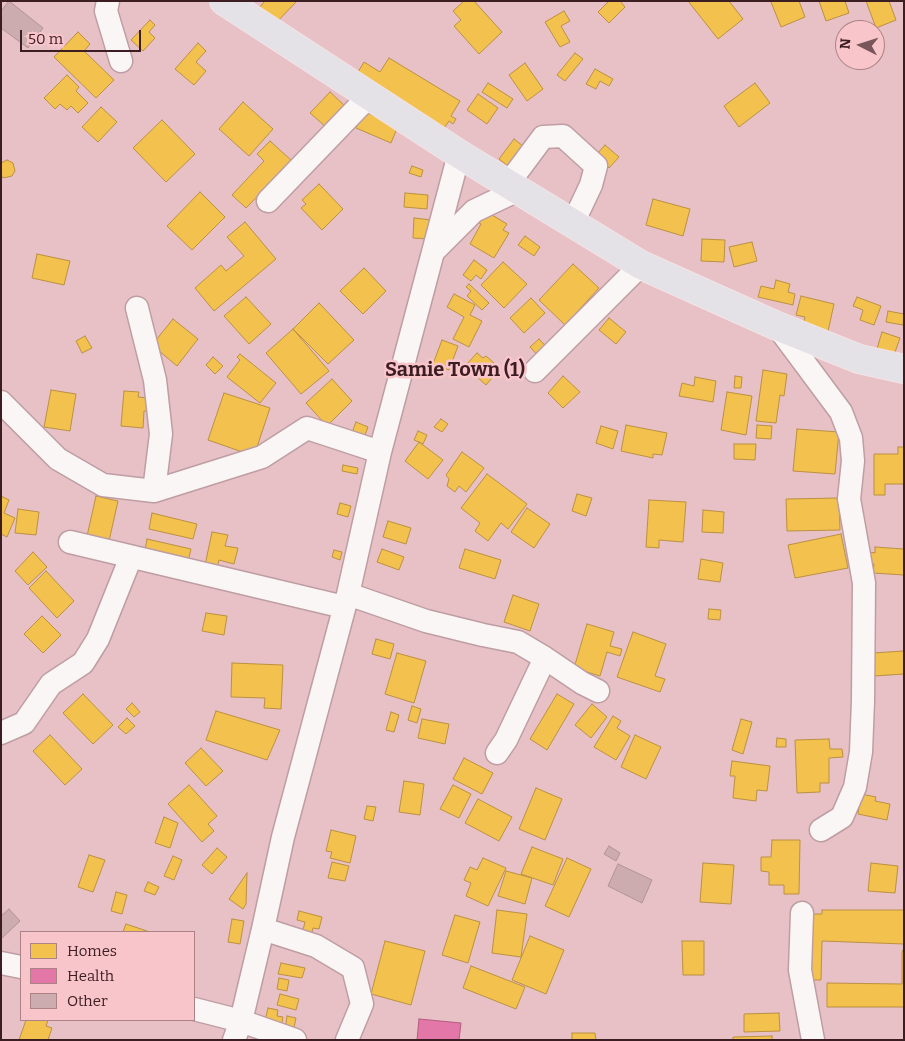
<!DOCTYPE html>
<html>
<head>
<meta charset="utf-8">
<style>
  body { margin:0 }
  #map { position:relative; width:905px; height:1041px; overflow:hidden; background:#e7c1c6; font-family:Bitter,serif }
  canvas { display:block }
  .frame { position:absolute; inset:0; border:2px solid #3c1d22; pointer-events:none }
  .legend { position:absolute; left:20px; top:931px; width:175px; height:90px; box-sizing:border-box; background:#f8c5ca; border:1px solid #ad8287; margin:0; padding:6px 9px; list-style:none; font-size:15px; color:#3c1d22 }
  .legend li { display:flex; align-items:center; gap:10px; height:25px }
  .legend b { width:25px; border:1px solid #ad8287 }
  .north { position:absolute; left:835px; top:20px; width:50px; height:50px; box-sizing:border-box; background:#f8c5ca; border:1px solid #ad8287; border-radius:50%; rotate:275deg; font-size:14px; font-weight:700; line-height:20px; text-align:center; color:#3c1d22 }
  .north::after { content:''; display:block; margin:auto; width:18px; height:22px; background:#78565b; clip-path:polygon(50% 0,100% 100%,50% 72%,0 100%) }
  .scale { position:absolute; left:20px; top:30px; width:121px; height:22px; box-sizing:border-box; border:2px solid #3c1d22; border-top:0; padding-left:6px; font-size:15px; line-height:18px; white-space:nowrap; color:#3c1d22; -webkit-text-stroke:4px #f8c5ca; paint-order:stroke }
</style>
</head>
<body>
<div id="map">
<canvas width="905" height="1041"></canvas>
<div class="frame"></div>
<ul class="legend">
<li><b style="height:14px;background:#f2c14e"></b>Homes</li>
<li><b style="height:14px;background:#e377a8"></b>Health</li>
<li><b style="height:14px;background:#cdacb0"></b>Other</li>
</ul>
<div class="north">N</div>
<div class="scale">50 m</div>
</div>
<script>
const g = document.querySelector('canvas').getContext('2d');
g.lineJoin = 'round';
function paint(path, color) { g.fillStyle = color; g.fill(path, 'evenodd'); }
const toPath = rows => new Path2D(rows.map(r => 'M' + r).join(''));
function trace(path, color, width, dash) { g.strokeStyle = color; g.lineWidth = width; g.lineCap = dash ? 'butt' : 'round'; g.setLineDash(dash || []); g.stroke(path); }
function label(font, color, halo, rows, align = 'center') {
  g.font = font + ' Bitter,serif'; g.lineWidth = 5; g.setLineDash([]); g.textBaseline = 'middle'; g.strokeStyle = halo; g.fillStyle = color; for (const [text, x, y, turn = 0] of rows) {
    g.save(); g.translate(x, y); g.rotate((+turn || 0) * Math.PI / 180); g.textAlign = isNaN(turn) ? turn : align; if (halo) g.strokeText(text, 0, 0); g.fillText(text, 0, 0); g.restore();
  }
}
const homes = toPath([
  [265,1,297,1,272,27,259,8,265,1],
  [464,1,474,1,502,32,479,54,454,26,461,20,453,11,464,1],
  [609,1,620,1,625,7,609,23,598,12,609,1],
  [688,1,729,1,743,19,718,39,688,1],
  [772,1,799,1,805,17,781,27,771,2,772,1],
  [819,1,845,1,849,13,826,21,819,1],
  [866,1,889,1,896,20,876,28,866,1],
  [564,11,570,21,561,26,570,42,560,47,545,22,564,11],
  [150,20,155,25,149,32,155,38,143,51,131,40,150,20],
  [78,32,90,44,84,51,114,80,96,98,54,57,78,32],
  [198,43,206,51,196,62,206,71,194,85,175,69,198,43],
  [575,53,583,59,565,81,557,75,575,53],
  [389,58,460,101,451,116,456,119,453,124,449,121,442,131,352,82,364,62,380,72,389,58],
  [525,63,543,89,527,101,509,75,525,63],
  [595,69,613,79,609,86,600,81,596,89,586,84,595,69],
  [67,75,79,87,76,91,88,103,78,113,71,106,67,110,60,104,55,109,44,98,67,75],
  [488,83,513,99,507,108,482,92,488,83],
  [755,83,770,103,739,127,724,106,755,83],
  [330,92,345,106,326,127,310,113,330,92],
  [478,94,498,108,487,124,467,110,478,94],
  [243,102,273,129,249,156,219,129,243,102],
  [101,107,117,122,98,142,82,127,101,107],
  [363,111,398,126,391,143,356,128,363,111],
  [162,120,195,154,166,182,133,148,162,120],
  [514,139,528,150,513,170,499,159,514,139],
  [270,141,292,161,246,208,232,195,264,161,257,154,270,141],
  [605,145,619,157,609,168,596,155,605,145],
  [7,160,13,163,15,171,12,176,3,178,1,175,1,163,7,160],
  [412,166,423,170,421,177,409,173,412,166],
  [319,184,343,209,322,230,301,208,306,204,302,200,319,184],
  [200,192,225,217,192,250,167,226,200,192],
  [405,193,428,195,427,209,404,207,405,193],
  [653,199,690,209,683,236,646,225,653,199],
  [482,209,507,224,503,230,509,233,494,258,470,244,481,224,475,220,482,209],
  [414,218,432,220,430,239,413,238,414,218],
  [245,222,276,259,214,311,195,288,221,265,226,271,244,256,227,237,245,222],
  [525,236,540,247,534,256,518,245,525,236],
  [702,239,725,240,724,262,701,261,702,239],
  [752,242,757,261,734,267,729,247,752,242],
  [37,254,70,261,64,285,32,278,37,254],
  [474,260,487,270,481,279,476,275,471,281,463,275,474,260],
  [503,262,527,284,504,308,481,285,503,262],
  [573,264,599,288,565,325,539,300,573,264],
  [364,268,386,291,363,314,340,291,364,268],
  [776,280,790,284,788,292,795,294,793,305,758,297,761,286,774,289,776,280],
  [469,284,489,303,482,310,467,296,471,291,466,287,469,284],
  [454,294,475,305,470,315,482,321,469,347,453,339,464,317,447,307,454,294],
  [801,296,834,304,827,336,802,330,805,317,796,315,801,296],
  [246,297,271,324,249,344,224,316,246,297],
  [857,297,881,306,874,325,860,320,863,310,853,306,857,297],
  [531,298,545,313,524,333,510,318,531,298],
  [319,303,354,340,328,364,293,329,319,303],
  [888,311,904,314,903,325,886,322,888,311],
  [609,318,626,332,616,344,599,330,609,318],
  [173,319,198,339,177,366,152,345,173,319],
  [293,329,329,371,301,394,266,353,293,329],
  [882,332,900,338,893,358,876,352,882,332],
  [85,336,92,348,82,353,76,341,85,336],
  [539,339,553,354,544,362,530,347,539,339],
  [442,340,458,346,449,370,433,364,442,340],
  [477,353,483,358,486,356,494,363,486,372,492,378,486,385,465,366,477,353],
  [240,354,276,383,260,403,227,377,240,360,237,357,240,354],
  [213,357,223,366,215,374,206,365,213,357],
  [763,370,787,374,784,396,780,395,776,423,756,421,763,370],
  [563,376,580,392,563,408,548,393,563,376],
  [735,376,742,377,741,388,734,388,735,376],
  [695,377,716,381,713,402,679,396,682,383,694,386,695,377],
  [332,379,352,401,327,426,306,403,332,379],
  [51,390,76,394,70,431,44,427,51,390],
  [124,391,139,392,138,397,150,398,149,411,144,411,143,428,121,426,124,391],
  [727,392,752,396,746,435,721,430,727,392],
  [224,393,270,408,254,456,208,440,224,393],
  [441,419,448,424,442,432,434,427,441,419],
  [356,422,368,427,362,443,350,438,356,422],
  [626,425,667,433,662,455,653,454,653,458,621,451,626,425],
  [757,425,772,426,771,439,756,438,757,425],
  [601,426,618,431,613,449,596,443,601,426],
  [797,429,839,432,835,474,793,471,797,429],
  [418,431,427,435,423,444,414,440,418,431],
  [419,442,443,460,428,479,405,461,419,442],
  [734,444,756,444,755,460,734,459,734,444],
  [898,447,904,447,904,484,885,484,885,495,874,495,874,454,898,454,898,447],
  [462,452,484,468,466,492,459,486,455,492,447,486,449,479,446,475,462,452],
  [343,465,358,468,357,474,342,471,343,465],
  [487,474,527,504,508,529,501,523,488,541,475,531,480,523,461,508,487,474],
  [577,494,592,498,586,516,572,511,577,494],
  [1,496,9,500,4,513,15,518,7,537,1,534,1,496],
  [96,496,118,501,109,541,87,536,96,496],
  [839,498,840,530,787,531,786,499,839,498],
  [649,500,686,502,683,542,659,540,659,548,646,547,649,500],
  [340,503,351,506,348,517,337,514,340,503],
  [527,508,550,524,534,548,511,532,527,508],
  [18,509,39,512,36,535,15,533,18,509],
  [703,510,724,512,723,533,702,532,703,510],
  [152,513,197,524,193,539,149,529,152,513],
  [388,521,411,528,406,544,383,537,388,521],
  [212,532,228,535,225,546,238,548,234,564,219,560,216,572,204,570,212,532],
  [841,534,848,568,795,578,788,545,841,534],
  [147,539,191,549,187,565,144,555,147,539],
  [875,547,904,549,904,575,873,573,874,564,869,564,869,552,875,553,875,547],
  [382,549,404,557,399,570,377,562,382,549],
  [465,549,501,560,495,579,459,568,465,549],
  [334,550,342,552,340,560,332,557,334,550],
  [33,552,47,567,28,585,15,571,33,552],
  [701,559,723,563,720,582,698,579,701,559],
  [46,571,74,601,57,618,29,588,46,571],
  [513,595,539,604,530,631,504,622,513,595],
  [709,609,721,610,720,620,708,619,709,609],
  [206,613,227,616,224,635,202,631,206,613],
  [42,616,61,635,43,653,24,634,42,616],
  [587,624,614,632,610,646,622,649,620,656,607,652,600,676,574,668,587,624],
  [633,632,666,644,655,676,665,679,660,692,617,677,633,632],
  [376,639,394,644,390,659,372,654,376,639],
  [904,651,904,674,874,676,872,653,904,651],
  [397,653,426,661,414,703,385,694,397,653],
  [232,663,283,665,281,709,264,708,265,698,231,697,232,663],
  [83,694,113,725,93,744,63,713,83,694],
  [557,694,574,704,547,750,530,739,557,694],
  [132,703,140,712,134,717,126,709,132,703],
  [592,704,607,717,591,738,575,725,592,704],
  [412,706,421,709,417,723,408,720,412,706],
  [216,711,280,730,267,760,206,740,216,711],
  [391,712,399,715,394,732,386,730,391,712],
  [613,716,621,721,617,728,630,736,616,760,594,747,613,716],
  [127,718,135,726,126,734,118,727,127,718],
  [422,719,449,724,445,744,418,738,422,719],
  [741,719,752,722,743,754,732,750,741,719],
  [50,735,82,769,65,785,33,751,50,735],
  [635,735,661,747,646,779,621,767,635,735],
  [777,738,786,739,786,747,776,747,777,738],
  [829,739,830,749,842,749,843,757,829,758,829,783,820,783,820,792,797,793,795,740,829,739],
  [201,748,223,771,206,786,185,763,201,748],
  [464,758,493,773,482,794,453,779,464,758],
  [732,761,770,766,767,791,757,790,756,801,733,798,735,776,730,776,732,761],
  [404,781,424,784,420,815,399,812,404,781],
  [189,785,217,816,208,824,214,831,202,842,168,804,189,785],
  [453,785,471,794,459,818,440,809,453,785],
  [536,788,562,799,545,840,519,829,536,788],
  [861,794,876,797,875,801,890,804,887,820,858,814,861,794],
  [478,799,512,817,499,841,465,823,478,799],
  [367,806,376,807,373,821,364,819,367,806],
  [164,817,178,823,170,848,155,843,164,817],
  [331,830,356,836,350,863,330,858,332,852,326,851,331,830],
  [772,840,800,840,799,894,784,894,784,885,769,885,769,872,761,871,761,857,771,857,772,840],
  [532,847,563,859,553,885,521,874,532,847],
  [217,848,227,857,212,874,202,865,217,848],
  [89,855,105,860,93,892,78,887,89,855],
  [173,856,182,860,174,880,164,876,173,856],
  [483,858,506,868,488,906,466,896,471,883,464,880,470,867,477,870,483,858],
  [567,858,591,869,569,917,545,906,567,858],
  [332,862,349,866,345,881,328,878,332,862],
  [703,863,734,865,731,904,700,902,703,863],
  [871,863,898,866,895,893,868,891,871,863],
  [506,871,532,878,525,904,498,896,506,871],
  [247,873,246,904,243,909,229,899,247,873],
  [148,882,159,887,155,895,144,891,148,882],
  [116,892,127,895,122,914,111,911,116,892],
  [497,910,527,914,521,957,492,953,497,910],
  [822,910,904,910,904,944,822,941,821,980,804,980,806,914,822,914,822,910],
  [299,911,322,917,319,929,313,928,311,936,302,934,305,922,297,920,299,911],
  [455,915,480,922,468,963,442,955,455,915],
  [232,919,244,921,240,944,228,942,232,919],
  [126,924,150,932,123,932,126,924],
  [530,936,564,950,546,994,512,980,530,936],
  [385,941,425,951,411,1005,371,994,385,941],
  [682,941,704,941,704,975,683,975,682,941],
  [904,948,904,1007,827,1007,827,983,902,984,902,952,904,948],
  [281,963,305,968,302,978,278,974,281,963],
  [471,966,525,987,516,1009,463,988,471,966],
  [279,978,289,980,287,991,277,989,279,978],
  [280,994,299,999,296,1010,277,1005,280,994],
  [268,1008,278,1010,277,1016,283,1017,281,1028,264,1025,268,1008],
  [779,1013,780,1031,744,1032,744,1014,779,1013],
  [287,1016,296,1018,293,1032,285,1031,287,1016],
  [26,1020,48,1020,46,1026,52,1028,48,1040,19,1040,26,1020],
  [572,1033,595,1033,596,1040,572,1040,572,1033],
  [772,1036,772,1040,733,1040,733,1037,772,1036]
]);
paint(homes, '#f2c14e');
trace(homes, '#bb9041', 1);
const health = toPath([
  [419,1019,461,1023,459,1040,417,1040,419,1019]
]);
paint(health, '#e377a8');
trace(health, '#b15c80', 1);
const building = toPath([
  [9,1,43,28,28,48,1,28,1,11,9,1],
  [609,846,620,853,616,861,604,854,609,846],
  [618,864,652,880,642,903,608,886,618,864],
  [9,909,20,921,2,938,1,936,1,916,9,909]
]);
paint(building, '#cdacb0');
trace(building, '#b29297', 1);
const minor = toPath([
  [108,1,106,11,121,61],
  [508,184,543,137,563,136,596,166,591,185,573,223],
  [268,201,369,96],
  [433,252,474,211,518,190],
  [137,308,155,380,161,434,154,491],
  [777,326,841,412,851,438,853,461,849,499,864,583,863,701,861,752,855,787,842,817,821,830],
  [535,371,641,265],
  [1,402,58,459,103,485,154,491,262,457,307,428,380,452],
  [70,542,344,607],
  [348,594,426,621,483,635,518,642,545,658,506,740,497,753],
  [545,658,582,683,598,691],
  [1,733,24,723,51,684,83,663,98,639,131,557],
  [802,913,800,970,813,1040],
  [263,929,316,946,353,968,362,1004,347,1040],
  [1,963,21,967],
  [194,1009,241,1021,295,1040],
  [234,1040,241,1021,263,929,283,837,348,594,380,452,459,154]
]);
const major = toPath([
  [224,1,459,154,641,265,777,326,859,359,904,369]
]);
trace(minor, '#be9ea2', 25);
trace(major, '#f4e3e5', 30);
trace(minor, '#fbf6f6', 22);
trace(major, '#e4e2e7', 28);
label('bold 20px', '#3c1d22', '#f8c5ca', [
  ["Samie Town (1)",455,370]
]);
</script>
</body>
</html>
